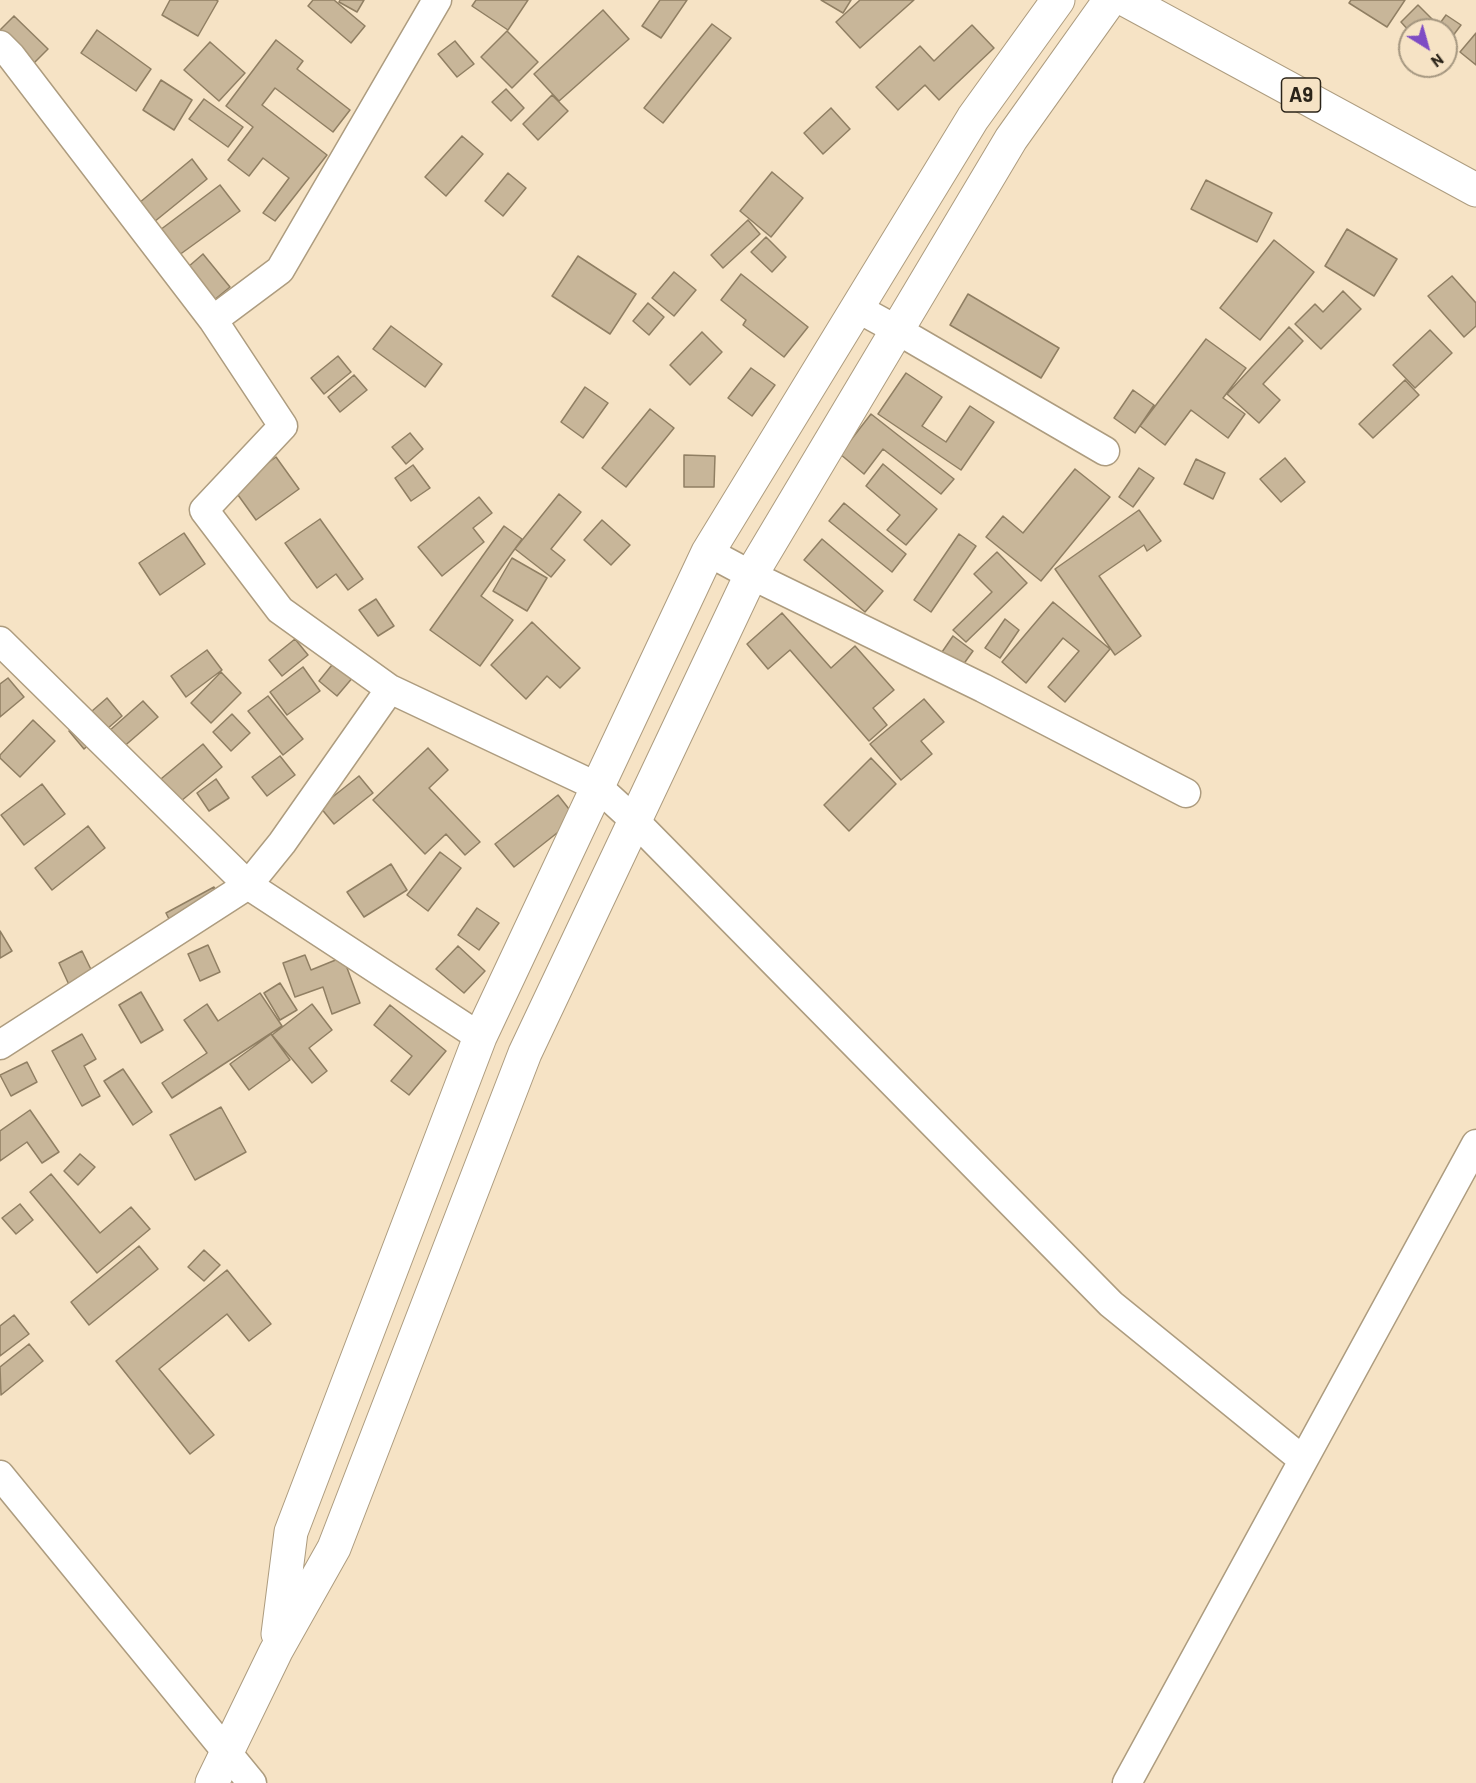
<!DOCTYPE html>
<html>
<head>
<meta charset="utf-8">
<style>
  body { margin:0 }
  #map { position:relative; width:1476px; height:1783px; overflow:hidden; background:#f6e3c5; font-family:Barlow,sans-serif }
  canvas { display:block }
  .north { position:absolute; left:1398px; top:18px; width:60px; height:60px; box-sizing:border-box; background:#f6e3c5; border:2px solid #a59780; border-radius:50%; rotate:143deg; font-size:16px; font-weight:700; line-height:24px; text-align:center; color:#2b2419 }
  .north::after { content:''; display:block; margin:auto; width:21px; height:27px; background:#7e4cc4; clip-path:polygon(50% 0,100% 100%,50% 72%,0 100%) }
</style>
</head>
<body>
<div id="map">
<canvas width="1476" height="1783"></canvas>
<div class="north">N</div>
</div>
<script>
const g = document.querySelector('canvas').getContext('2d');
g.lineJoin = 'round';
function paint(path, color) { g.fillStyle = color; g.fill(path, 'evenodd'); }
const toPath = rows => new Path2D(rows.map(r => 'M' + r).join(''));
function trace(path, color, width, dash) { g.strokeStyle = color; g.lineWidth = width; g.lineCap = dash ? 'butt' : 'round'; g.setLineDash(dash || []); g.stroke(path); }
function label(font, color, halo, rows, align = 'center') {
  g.font = font + ' Barlow,sans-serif'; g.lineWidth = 4.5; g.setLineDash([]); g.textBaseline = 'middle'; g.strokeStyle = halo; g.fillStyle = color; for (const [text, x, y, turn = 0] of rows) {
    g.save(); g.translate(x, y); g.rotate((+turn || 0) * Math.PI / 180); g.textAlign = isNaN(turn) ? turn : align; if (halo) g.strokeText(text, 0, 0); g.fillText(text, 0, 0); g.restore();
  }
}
const building = toPath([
  [170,0,216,0,218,1,198,36,162,15,170,0],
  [313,0,334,0,365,26,351,43,308,6,313,0],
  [340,0,364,0,357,12,339,2,340,0],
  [476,0,528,0,508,30,472,6,476,0],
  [660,0,687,0,661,38,642,26,660,0],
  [821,0,851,0,843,13,821,0],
  [860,0,914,0,860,48,836,22,860,0],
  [1351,0,1405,0,1387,27,1349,3,1351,0],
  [1418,5,1437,24,1431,30,1410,30,1410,32,1401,22,1418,5],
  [603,10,629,39,559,101,534,74,603,10],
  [1446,15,1461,25,1446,45,1446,30,1435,30,1446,15],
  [14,16,48,49,30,67,0,37,0,30,14,16],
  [712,24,731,38,663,123,644,108,712,24],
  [972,25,994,48,939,100,925,85,898,110,876,87,920,46,934,61,972,25],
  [97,30,151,69,136,91,81,53,97,30],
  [507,31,538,62,512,88,481,57,507,31],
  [1476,33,1476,65,1460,52,1476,33],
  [276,40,303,61,297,69,350,110,333,132,275,88,262,105,327,155,275,221,263,213,289,178,263,158,249,176,228,160,253,127,226,106,276,40],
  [455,41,474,64,457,77,438,54,455,41],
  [210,42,245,73,219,101,184,70,210,42],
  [161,80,192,100,174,130,143,110,161,80],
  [506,89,524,108,511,121,492,102,506,89],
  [552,95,568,111,538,140,523,124,552,95],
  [204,99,243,127,228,147,189,119,204,99],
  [831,108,850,129,823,154,804,133,831,108],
  [462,136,483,154,446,196,425,177,462,136],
  [192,159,207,179,154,222,139,203,192,159],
  [772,172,803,198,771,237,740,211,772,172],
  [508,173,526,188,503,216,485,201,508,173],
  [1206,180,1272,213,1257,242,1191,209,1206,180],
  [220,185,240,211,175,258,156,233,220,185],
  [748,220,760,234,723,268,711,255,748,220],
  [1347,229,1397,259,1374,296,1325,266,1347,229],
  [766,237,786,257,772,272,751,252,766,237],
  [1274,240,1314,272,1260,340,1220,308,1274,240],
  [203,254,230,287,207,306,180,274,203,254],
  [578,256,636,294,610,334,552,296,578,256],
  [674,272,696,290,674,316,652,298,674,272],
  [741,274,808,327,784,357,743,325,746,320,721,300,741,274],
  [1452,276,1476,303,1476,326,1464,337,1428,296,1452,276],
  [1343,291,1361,309,1321,349,1295,324,1315,304,1323,312,1343,291],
  [968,294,1059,348,1041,378,950,325,968,294],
  [648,303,664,317,649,335,633,321,648,303],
  [391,326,442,364,425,387,373,349,391,326],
  [1289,327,1303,341,1263,384,1280,400,1259,423,1227,394,1289,327],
  [1430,330,1452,353,1415,388,1393,365,1430,330],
  [702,332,722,352,690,385,670,365,702,332],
  [1206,339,1246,368,1223,398,1245,414,1228,438,1191,410,1165,445,1140,426,1206,339],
  [338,356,351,372,324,394,311,378,338,356],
  [751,368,775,385,752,416,728,398,751,368],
  [906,373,942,397,922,426,946,442,970,406,994,422,961,470,878,414,906,373],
  [354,375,367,390,340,412,328,397,354,375],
  [1405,380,1419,395,1373,438,1359,424,1405,380],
  [585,387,608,403,583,438,561,422,585,387],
  [1133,390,1154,405,1135,433,1114,418,1133,390],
  [650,409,674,428,626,487,602,468,650,409],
  [871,414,954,479,941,494,883,449,864,474,840,454,871,414],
  [410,433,423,449,406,464,392,447,410,433],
  [684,455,715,456,714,487,684,487,684,455],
  [276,457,299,489,256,520,233,488,276,457],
  [1285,458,1305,482,1281,502,1260,479,1285,458],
  [1196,459,1225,473,1213,499,1184,484,1196,459],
  [883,464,937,509,906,545,887,530,900,515,866,486,883,464],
  [413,465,430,488,411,501,395,478,413,465],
  [1139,468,1154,478,1133,507,1119,497,1139,468],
  [1075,469,1110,497,1041,581,986,537,1003,516,1023,533,1075,469],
  [559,494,581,512,551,549,565,560,551,577,515,549,559,494],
  [479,497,492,513,473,528,484,542,442,576,418,547,479,497],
  [844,503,906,554,892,572,829,521,844,503],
  [1139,510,1161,541,1147,551,1144,545,1099,576,1141,636,1115,655,1055,569,1139,510],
  [320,519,363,579,348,590,336,574,317,588,285,543,320,519],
  [602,520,630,545,611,565,584,540,602,520],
  [504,526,522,539,481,596,513,620,480,666,430,630,504,526],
  [184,533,205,564,160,595,139,563,184,533],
  [959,534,976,546,931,612,914,600,959,534],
  [822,539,883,591,865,612,804,560,822,539],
  [997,552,1027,583,966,642,953,630,992,592,974,574,997,552],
  [512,558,547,578,527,611,493,591,512,558],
  [376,599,394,626,378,636,359,610,376,599],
  [1053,602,1110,649,1065,702,1048,687,1079,651,1063,638,1026,683,1002,662,1053,602],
  [782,613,831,668,855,646,894,690,873,708,887,725,869,741,790,650,768,669,747,644,782,613],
  [1005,619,1019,630,1000,658,985,648,1005,619],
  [532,622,580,668,560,688,547,676,526,699,491,665,532,622],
  [953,636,973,651,960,669,940,655,953,636],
  [295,639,308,655,282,676,269,660,295,639],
  [207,650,222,670,186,697,171,676,207,650],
  [336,660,354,676,337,696,319,681,336,660],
  [303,667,320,691,287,715,270,692,303,667],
  [221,672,241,693,211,723,191,703,221,672],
  [8,678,24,697,0,717,0,684,8,678],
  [268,696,303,739,283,755,248,711,268,696],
  [107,698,122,716,84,749,69,731,107,698],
  [924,699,944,722,921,741,932,754,901,780,870,744,924,699],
  [143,701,158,717,106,762,92,746,143,701],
  [232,714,250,733,231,751,213,732,232,714],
  [33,720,55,741,20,777,0,758,0,755,33,720],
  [203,744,222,767,163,816,144,793,203,744],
  [428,748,448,770,429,788,480,842,465,855,446,834,425,854,373,800,428,748],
  [280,756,295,775,267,796,252,777,280,756],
  [871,758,896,784,849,831,824,805,871,758],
  [359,776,373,793,334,824,320,807,359,776],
  [216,779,229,798,209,811,197,793,216,779],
  [42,784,65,814,24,845,1,815,42,784],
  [558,795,576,818,514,867,495,844,558,795],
  [88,826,105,848,52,890,35,868,88,826],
  [440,852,461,868,428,911,407,895,440,852],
  [391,864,407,890,364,917,347,892,391,864],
  [214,887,226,909,177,935,166,913,214,887],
  [477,908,499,923,479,950,458,935,477,908],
  [0,931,12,951,0,958,0,931],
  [208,945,220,972,200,981,188,954,208,945],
  [458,946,485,971,464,993,436,969,458,946],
  [82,951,100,988,76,1000,59,963,82,951],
  [305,955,311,970,343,957,360,1003,332,1014,323,987,295,997,283,963,305,955],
  [280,983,297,1010,280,1020,264,993,280,983],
  [141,992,163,1030,141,1043,119,1005,141,992],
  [260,993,282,1026,172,1098,162,1083,207,1053,184,1020,207,1004,218,1021,260,993],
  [312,1004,332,1030,309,1048,327,1071,312,1083,272,1035,312,1004],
  [390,1005,446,1051,409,1095,391,1081,412,1056,374,1025,390,1005],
  [82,1034,96,1059,84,1066,100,1096,82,1106,52,1051,82,1034],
  [271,1034,290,1060,249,1090,230,1064,271,1034],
  [27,1062,37,1082,11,1096,0,1075,27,1062],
  [123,1069,152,1112,133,1125,104,1081,123,1069],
  [221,1107,246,1152,195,1180,170,1135,221,1107],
  [30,1110,59,1152,42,1163,27,1142,0,1161,0,1131,30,1110],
  [80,1154,95,1167,78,1185,64,1171,80,1154],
  [51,1174,100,1233,131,1207,150,1229,97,1273,30,1192,51,1174],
  [20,1204,33,1220,16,1234,2,1218,20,1204],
  [139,1246,158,1269,89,1325,71,1302,139,1246],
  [204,1250,220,1265,204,1281,188,1267,204,1250],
  [227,1270,271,1324,249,1341,227,1314,159,1369,214,1435,190,1454,116,1361,227,1270],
  [14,1315,29,1334,0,1356,0,1326,14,1315],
  [29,1344,43,1361,1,1395,0,1367,29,1344]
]);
paint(building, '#c8b699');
trace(building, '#907f63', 1.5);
const minor = toPath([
  [0,45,11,56,213,320,283,426,204,510,280,610,390,689,598,787,635,821,1111,1304,1303,1460],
  [857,308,897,330,1105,451],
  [213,320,280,270,437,0],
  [708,552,751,575,983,688,1186,793],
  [0,641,248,885,480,1037],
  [0,1045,248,885,282,843,390,689],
  [0,1475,252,1783],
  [1127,1783,1476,1144]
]);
const tertiary = toPath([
  [278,1634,291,1532,480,1037,708,552,973,118,1058,0],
  [212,1783,276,1651,334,1548,525,1053,751,575,1011,139,1110,0]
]);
const primary = toPath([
  [1126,0,1476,190]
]);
trace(minor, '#ad9c7f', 31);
trace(tertiary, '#ad9c7f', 35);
trace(primary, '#ad9c7f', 35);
trace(minor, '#fff', 28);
trace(tertiary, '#fff', 33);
trace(primary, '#fff', 33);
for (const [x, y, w] of [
  [1301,95,39]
]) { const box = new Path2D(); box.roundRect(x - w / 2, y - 17, w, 34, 4.5); g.fillStyle = '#f6e3c5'; g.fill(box); trace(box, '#2b2419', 1.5); }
label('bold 20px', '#2b2419', null, [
  ["A9",1301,95]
]);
</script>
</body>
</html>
